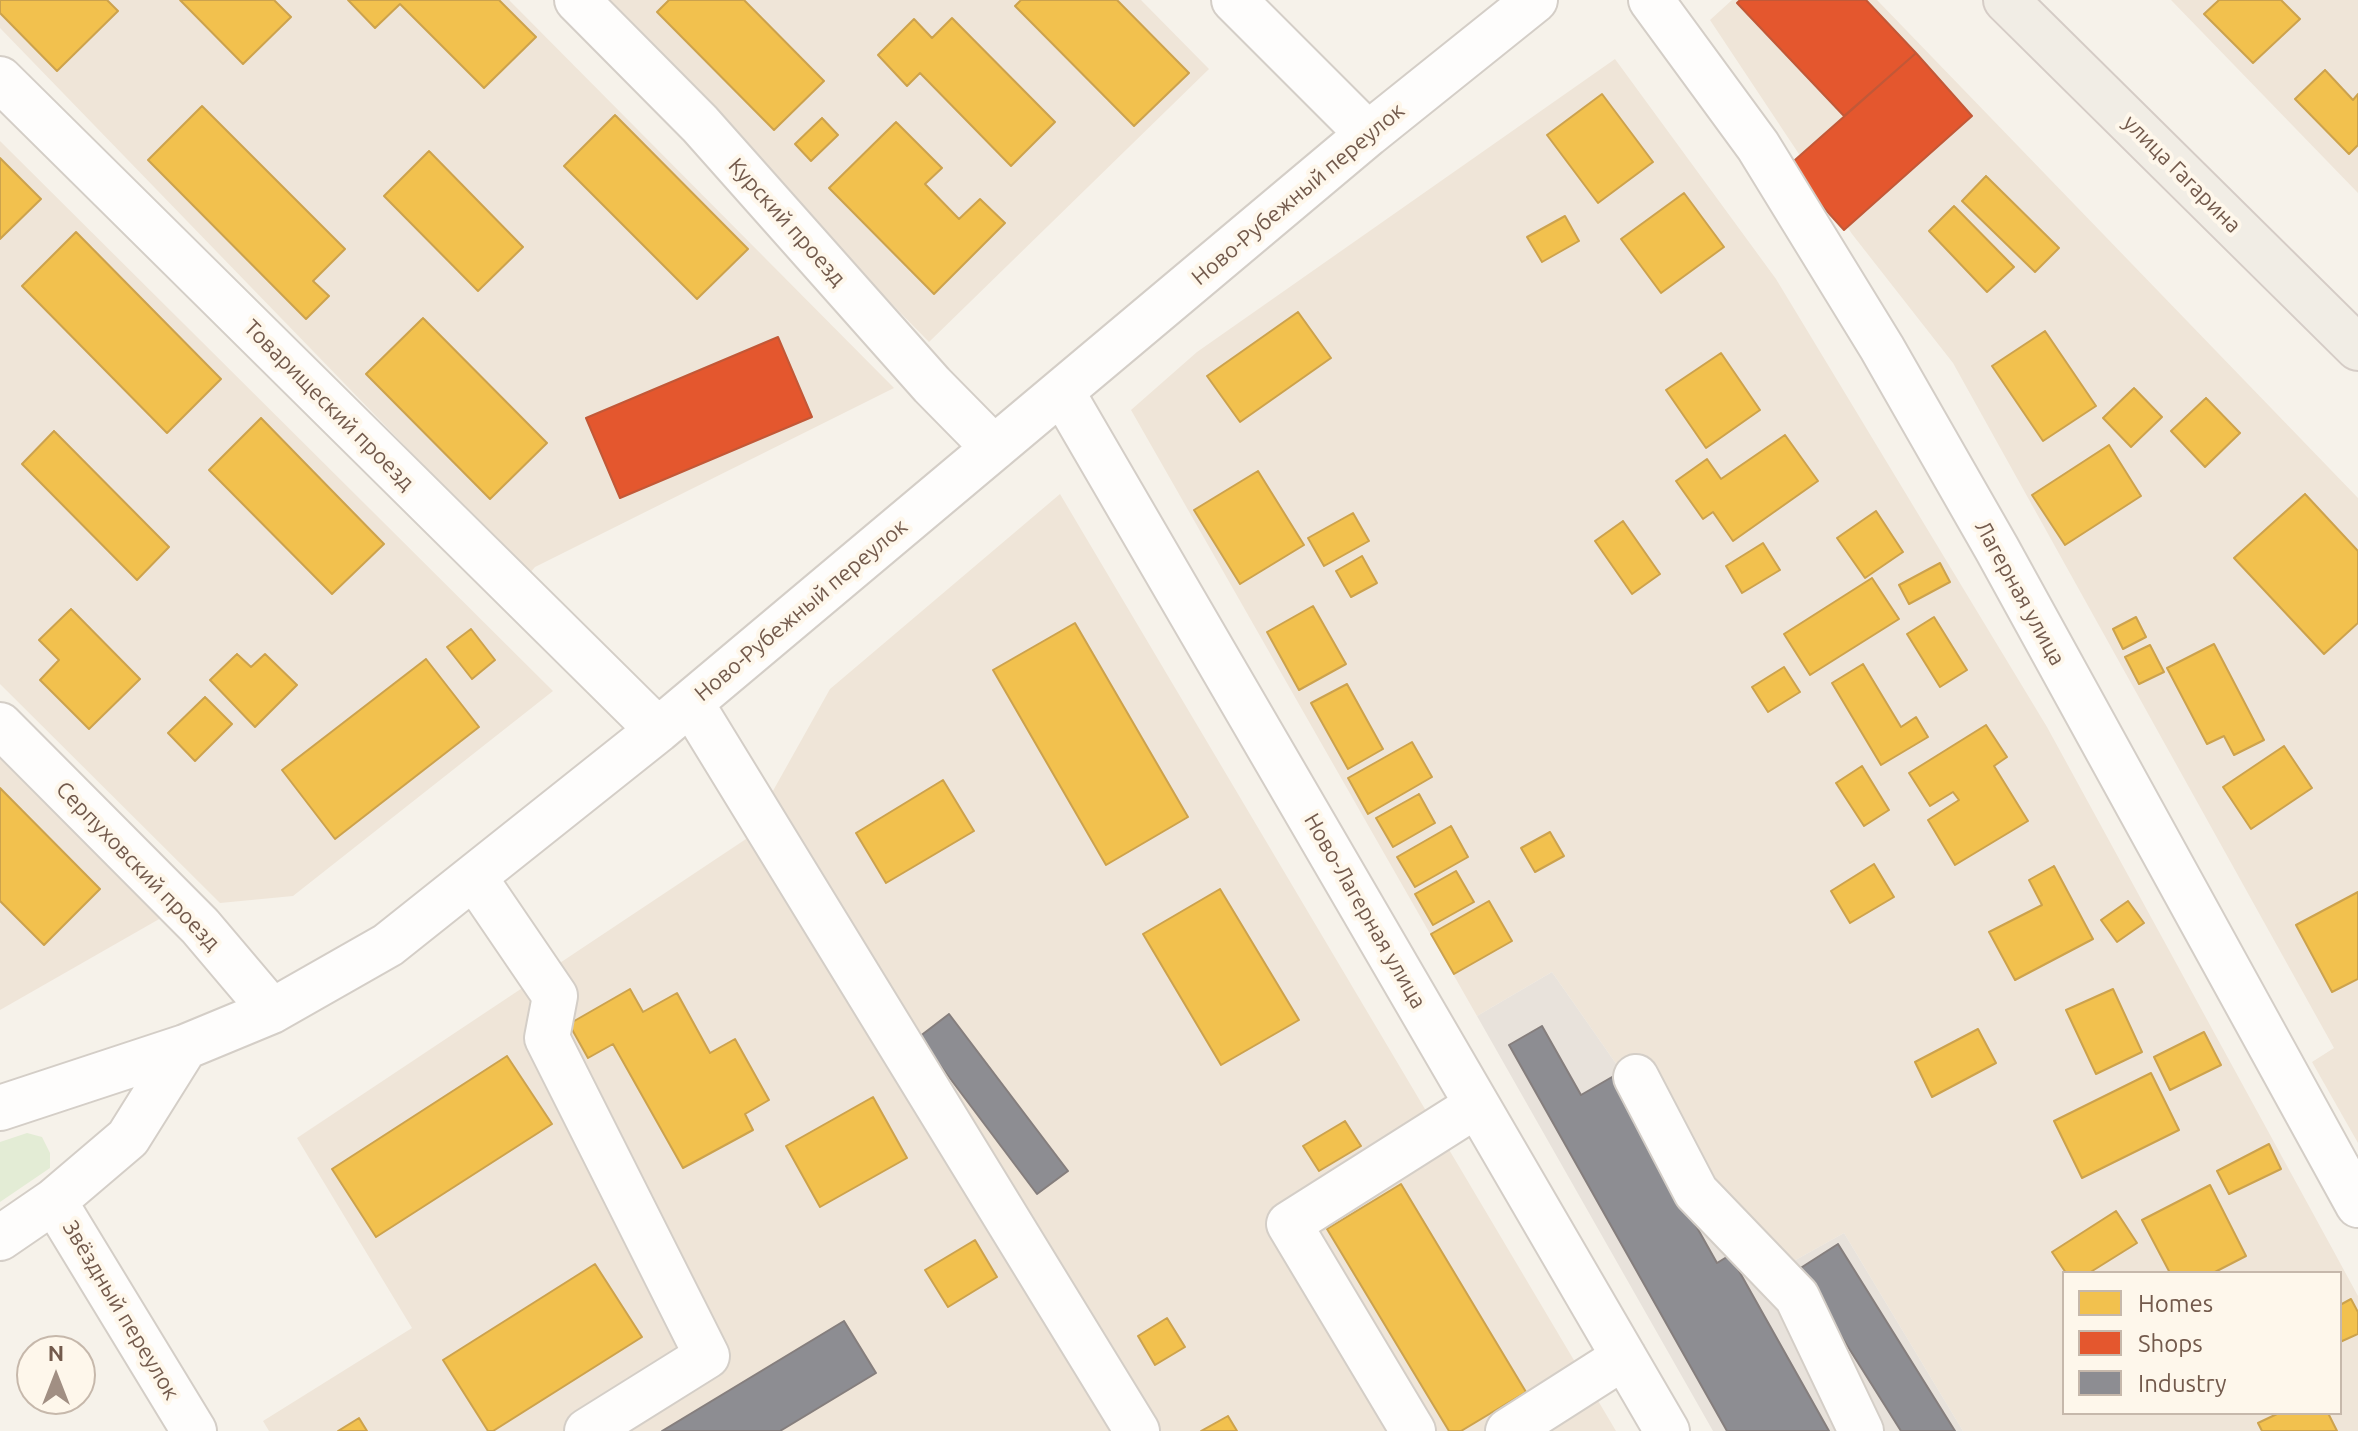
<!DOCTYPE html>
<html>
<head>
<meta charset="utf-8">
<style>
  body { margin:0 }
  #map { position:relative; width:2358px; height:1431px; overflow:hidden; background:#f6f2ea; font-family:Ubuntu,sans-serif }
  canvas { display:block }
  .legend { position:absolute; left:2062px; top:1271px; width:280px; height:144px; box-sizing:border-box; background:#fef7eb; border:2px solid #c6b8ab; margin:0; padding:10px 14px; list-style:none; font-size:24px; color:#735a4c }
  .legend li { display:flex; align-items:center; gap:16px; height:40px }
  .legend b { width:40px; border:2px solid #c6b8ab }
  .north { position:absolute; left:16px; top:1335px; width:80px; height:80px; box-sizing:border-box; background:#fef7eb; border:2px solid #c6b8ab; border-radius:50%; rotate:0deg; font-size:22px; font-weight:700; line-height:32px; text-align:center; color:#735a4c }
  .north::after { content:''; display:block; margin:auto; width:28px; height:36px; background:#a18f83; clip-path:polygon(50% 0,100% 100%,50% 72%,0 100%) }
</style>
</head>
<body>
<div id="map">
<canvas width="2358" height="1431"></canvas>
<ul class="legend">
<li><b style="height:22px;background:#f2c14e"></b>Homes</li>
<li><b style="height:22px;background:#e4572e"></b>Shops</li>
<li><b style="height:22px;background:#8d8d92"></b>Industry</li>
</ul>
<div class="north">N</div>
</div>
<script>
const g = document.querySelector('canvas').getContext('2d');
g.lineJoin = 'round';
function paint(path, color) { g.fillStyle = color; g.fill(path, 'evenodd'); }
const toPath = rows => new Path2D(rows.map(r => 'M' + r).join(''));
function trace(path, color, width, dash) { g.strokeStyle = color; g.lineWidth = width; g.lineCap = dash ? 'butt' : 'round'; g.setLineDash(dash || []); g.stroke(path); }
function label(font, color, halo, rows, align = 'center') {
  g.font = font + ' Ubuntu,sans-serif'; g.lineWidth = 8; g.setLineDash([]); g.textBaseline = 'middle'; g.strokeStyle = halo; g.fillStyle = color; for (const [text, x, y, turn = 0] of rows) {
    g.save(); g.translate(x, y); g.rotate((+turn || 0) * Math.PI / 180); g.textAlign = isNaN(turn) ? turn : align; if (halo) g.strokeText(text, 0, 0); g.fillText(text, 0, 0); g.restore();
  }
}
paint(toPath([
  [0,0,509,0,894,388,535,567,529,574,0,28],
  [595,0,1141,0,1209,69,929,342],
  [1732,0,1877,0,2358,498,2358,1143,2312,1062,2334,1048,1953,363,1852,234,1710,20],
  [2171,0,2358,0,2358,193],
  [1615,59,1776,279,2047,727,2333,1250,2358,1296,2358,1431,1963,1431,1844,1233,1792,1262,1714,1186,1642,1054,1617,1065,1552,972,1477,1016,1131,410,1197,352],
  [2064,1273,2340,1273,2340,1413,2064,1413],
  [0,141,553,691,293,896,220,903,0,684],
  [1060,494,1616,1431,269,1431,263,1421,412,1328,297,1138,746,839,830,689],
  [0,746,168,914,0,1010]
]), '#efe5d8');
paint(toPath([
  [1552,972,1617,1065,1642,1054,1714,1186,1792,1262,1844,1233,1963,1431,1713,1431,1477,1016]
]), '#e8e2db');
paint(toPath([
  [27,1133,42,1137,50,1153,50,1168,0,1202,0,1142]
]), '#e3ecd5');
const homes = toPath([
  [0,0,107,0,118,11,57,71,0,13,0,0],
  [180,0,274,0,291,17,243,64,180,0],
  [348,0,499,0,536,37,484,88,400,4,375,28,348,0],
  [669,0,744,0,824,81,774,130,657,12,669,0],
  [1021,0,1117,0,1189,73,1134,126,1015,6,1021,0],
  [2219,0,2281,0,2300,19,2253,63,2204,14,2219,0],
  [952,18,1055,122,1011,166,920,73,907,86,878,55,914,19,932,38,952,18],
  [2325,70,2353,100,2358,94,2358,145,2349,154,2295,99,2325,70],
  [1602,94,1653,162,1598,203,1547,135,1602,94],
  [202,106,345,249,313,281,329,296,306,319,148,160,202,106],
  [615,115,748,249,697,299,564,166,615,115],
  [822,118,838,135,811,161,795,144,822,118],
  [896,122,942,168,925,184,959,219,980,199,1005,223,934,294,829,188,896,122],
  [429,151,523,247,478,291,384,196,429,151],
  [0,158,41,199,0,239,0,158],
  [1986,176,2059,248,2035,272,1962,201,1986,176],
  [1684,193,1724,247,1661,293,1621,239,1684,193],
  [1954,206,2014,267,1987,292,1929,231,1954,206],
  [1565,216,1579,241,1542,262,1527,237,1565,216],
  [76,232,221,379,167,433,22,286,76,232],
  [1298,312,1331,358,1240,422,1207,376,1298,312],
  [423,318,547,443,490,499,366,374,423,318],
  [2045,331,2096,406,2043,441,1992,366,2045,331],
  [1721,353,1760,410,1706,448,1666,390,1721,353],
  [2134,388,2162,417,2131,447,2103,418,2134,388],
  [2206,398,2240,433,2205,467,2171,431,2206,398],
  [261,418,384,544,332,594,209,470,261,418],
  [54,431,169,547,137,580,22,464,54,431],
  [1785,435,1818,481,1733,541,1713,512,1703,519,1676,481,1707,459,1721,479,1785,435],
  [2109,445,2141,496,2065,545,2032,495,2109,445],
  [1258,471,1304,545,1240,584,1194,510,1258,471],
  [2305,494,2358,551,2358,623,2324,654,2234,558,2305,494],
  [1876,511,1903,552,1865,578,1837,538,1876,511],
  [1353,513,1369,541,1324,566,1308,538,1353,513],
  [1623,521,1660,574,1632,594,1595,541,1623,521],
  [1763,543,1780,570,1742,593,1726,566,1763,543],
  [1362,556,1377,583,1351,597,1336,571,1362,556],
  [1940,563,1950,582,1909,604,1899,585,1940,563],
  [1872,578,1899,619,1810,675,1784,634,1872,578],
  [1313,606,1346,664,1299,690,1267,632,1313,606],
  [71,609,140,679,89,729,40,680,59,660,39,640,71,609],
  [1934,617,1967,670,1940,687,1907,634,1934,617],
  [2136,617,2146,637,2123,649,2113,629,2136,617],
  [1075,623,1188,817,1106,865,993,670,1075,623],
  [471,629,495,660,472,679,447,647,471,629],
  [2214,644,2264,740,2234,755,2224,736,2207,744,2167,668,2214,644],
  [2150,645,2164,672,2139,684,2125,657,2150,645],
  [237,654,251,667,265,654,297,685,255,727,210,680,237,654],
  [426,659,479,727,335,839,282,770,426,659],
  [1863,664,1901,727,1916,717,1928,737,1881,765,1832,683,1863,664],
  [1784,667,1800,692,1768,712,1752,687,1784,667],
  [1347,684,1383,749,1348,769,1311,703,1347,684],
  [205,697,232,724,195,761,168,733,205,697],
  [1986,725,2007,757,1994,766,2028,821,1955,865,1928,820,1959,800,1953,792,1930,806,1909,773,1986,725],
  [1412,742,1432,777,1368,814,1348,778,1412,742],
  [2284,746,2312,788,2251,829,2223,787,2284,746],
  [1862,766,1889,810,1864,826,1836,783,1862,766],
  [943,780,974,831,886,883,856,833,943,780],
  [0,788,100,889,44,945,0,901,0,788],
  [1419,794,1435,823,1393,847,1376,818,1419,794],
  [1451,826,1468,857,1415,887,1397,857,1451,826],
  [1550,832,1564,856,1535,872,1521,848,1550,832],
  [1874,864,1894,897,1850,923,1831,891,1874,864],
  [2054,866,2093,939,2015,980,1989,932,2042,905,2029,880,2054,866],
  [1456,871,1474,902,1433,925,1415,894,1456,871],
  [1220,889,1299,1020,1221,1065,1143,934,1220,889],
  [2358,892,2358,979,2332,992,2296,925,2358,892],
  [1489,901,1512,941,1454,974,1431,934,1489,901],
  [2128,901,2144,923,2117,942,2101,920,2128,901],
  [630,989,643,1012,677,993,710,1053,735,1039,769,1100,745,1114,753,1130,683,1168,613,1044,588,1058,569,1024,630,989],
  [2113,989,2142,1052,2096,1074,2066,1010,2113,989],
  [1978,1029,1996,1063,1932,1097,1915,1062,1978,1029],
  [2204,1032,2221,1065,2170,1090,2154,1057,2204,1032],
  [507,1056,552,1124,376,1237,332,1169,507,1056],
  [2151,1073,2179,1130,2082,1178,2054,1121,2151,1073],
  [873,1097,907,1158,820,1207,786,1146,873,1097],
  [1345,1121,1361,1146,1319,1171,1303,1146,1345,1121],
  [2269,1144,2281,1169,2229,1194,2217,1171,2269,1144],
  [1401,1184,1526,1392,1461,1431,1449,1431,1327,1229,1401,1184],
  [2210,1185,2246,1256,2213,1273,2170,1273,2142,1220,2210,1185],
  [2116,1211,2137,1243,2089,1273,2066,1273,2052,1252,2116,1211],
  [975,1240,997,1277,948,1307,925,1270,975,1240],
  [595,1264,642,1337,493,1431,488,1431,443,1360,595,1264],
  [2351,1299,2358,1312,2358,1334,2340,1342,2340,1305,2351,1299],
  [1167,1318,1185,1347,1155,1365,1138,1336,1167,1318],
  [2279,1413,2328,1413,2337,1431,2262,1431,2258,1423,2279,1413],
  [1228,1416,1237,1431,1201,1431,1228,1416],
  [359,1418,367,1431,338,1431,359,1418]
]);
paint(homes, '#f2c14e');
trace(homes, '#cca24d', 2);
const shops = toPath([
  [1740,0,1866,0,1916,53,1844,116,1737,3,1740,0],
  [1916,53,1972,116,1844,230,1787,167,1916,53],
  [778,337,812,417,620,498,586,418,778,337]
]);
paint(shops, '#e4572e');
trace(shops, '#c25837', 2);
const industry = toPath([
  [949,1014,1068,1171,1037,1194,919,1037,949,1014],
  [1542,1026,1581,1095,1612,1077,1717,1263,1730,1255,1829,1431,1727,1431,1509,1045,1542,1026],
  [1838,1244,1955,1431,1901,1431,1799,1269,1838,1244],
  [844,1321,876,1373,780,1431,662,1431,844,1321]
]);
paint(industry, '#8d8d92');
trace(industry, '#857e7d', 2);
const minor = toPath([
  [577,0,700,124,932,385,994,448],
  [1234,0,1368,134],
  [1651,0,1758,146,1882,348,1997,549,2358,1205],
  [0,79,658,730],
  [1062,392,1667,1431],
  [691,703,1137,1431],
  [0,725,200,926,272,1011],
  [474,877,555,996,547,1038,707,1356,587,1431],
  [185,1047,128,1138,54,1201,194,1431],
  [1636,1077,1696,1192,1797,1297,1861,1431],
  [0,1108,185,1047,272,1011,388,945,658,730,1368,134,1535,0],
  [0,1238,54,1201],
  [1413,1431,1289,1224,1477,1105],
  [1508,1431,1624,1357]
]);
const major = toPath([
  [2006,0,2358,348]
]);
trace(minor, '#d4cec7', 48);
trace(major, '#d5ccc6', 48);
trace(minor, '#fefdfc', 44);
trace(major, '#f1ede5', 44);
label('22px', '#735a4c', '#fef7eb', [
  ["улица Гагарина",2182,174,45],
  ["Ново-Рубежный переулок",1298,194,-40],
  ["Курский проезд",787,222,48],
  ["Товарищеский проезд",329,405,45],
  ["Лагерная улица",2020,593,61],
  ["Ново-Рубежный переулок",801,610,-40],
  ["Серпуховский проезд",138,866,46],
  ["Ново-Лагерная улица",1365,911,60],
  ["Звёздный переулок",121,1310,59]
]);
</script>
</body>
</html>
